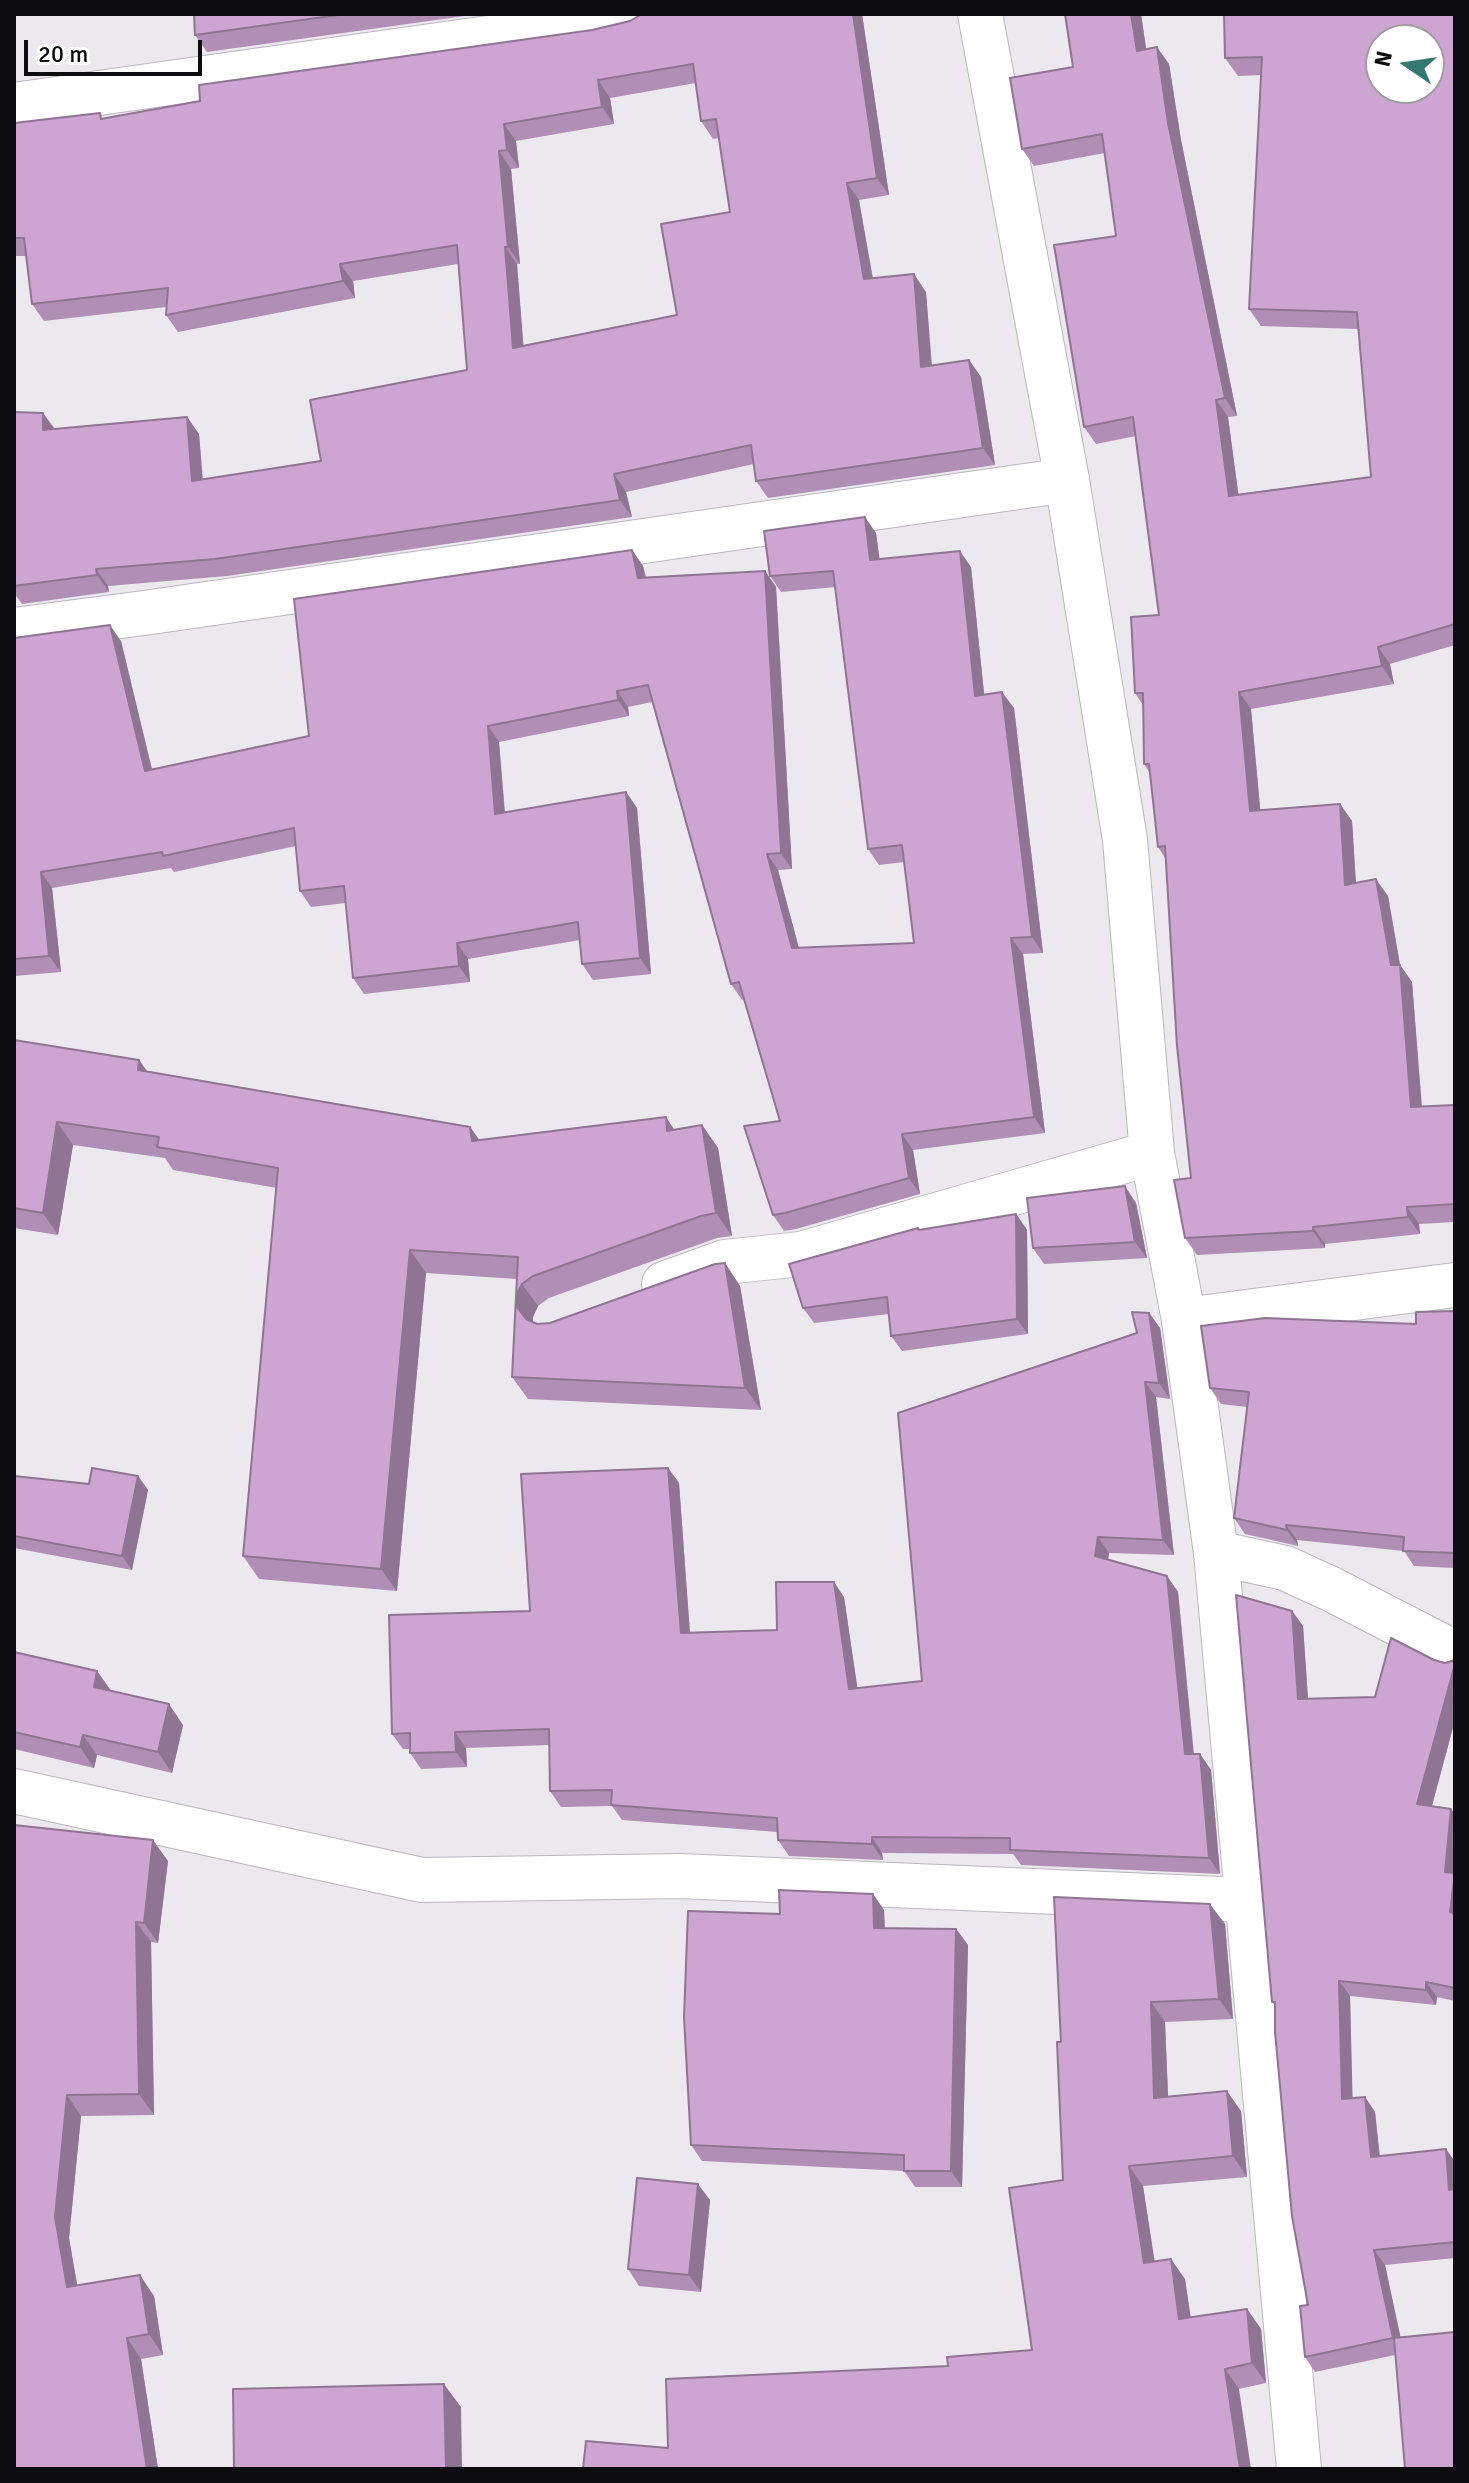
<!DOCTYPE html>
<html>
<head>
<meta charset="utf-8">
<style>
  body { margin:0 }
  #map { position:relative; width:1469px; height:2483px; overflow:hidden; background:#ebe8ee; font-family:Signika,sans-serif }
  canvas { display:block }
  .frame { position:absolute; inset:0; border:16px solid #0d0c0e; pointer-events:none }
  .north { position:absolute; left:1365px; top:24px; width:80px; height:80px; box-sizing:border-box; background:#fff; border:2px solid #9e9e9f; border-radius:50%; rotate:283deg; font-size:22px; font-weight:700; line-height:32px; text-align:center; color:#0d0c0e }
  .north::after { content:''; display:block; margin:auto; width:28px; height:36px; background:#33796f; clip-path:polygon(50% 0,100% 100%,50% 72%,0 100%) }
  .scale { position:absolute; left:24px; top:40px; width:178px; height:36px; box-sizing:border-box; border:4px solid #0d0c0e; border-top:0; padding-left:10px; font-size:24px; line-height:28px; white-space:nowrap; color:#0d0c0e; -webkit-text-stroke:6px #fff; paint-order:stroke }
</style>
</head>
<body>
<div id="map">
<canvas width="1469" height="2483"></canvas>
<div class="frame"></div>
<div class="north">N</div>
<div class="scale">20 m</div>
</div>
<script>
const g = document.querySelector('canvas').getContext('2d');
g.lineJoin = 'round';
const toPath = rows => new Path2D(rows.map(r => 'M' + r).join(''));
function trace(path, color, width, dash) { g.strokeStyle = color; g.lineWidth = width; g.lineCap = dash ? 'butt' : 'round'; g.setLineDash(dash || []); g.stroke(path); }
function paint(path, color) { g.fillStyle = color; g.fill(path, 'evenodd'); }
const minor = toPath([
  [14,105,601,22,637,14],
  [14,630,144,613,1067,480],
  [664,1284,725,1262,801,1254,1152,1153],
  [1184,1320,1455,1285],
  [1216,1553,1285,1568,1331,1589,1455,1653],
  [14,1791,422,1880,679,1876,1246,1900]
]);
const tertiary = toPath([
  [980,14,1067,480,1125,840,1152,1153,1184,1320,1216,1553,1299,2469]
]);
trace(minor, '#bab6bd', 46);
trace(tertiary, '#bab6bd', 46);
trace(minor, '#fff', 44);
trace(tertiary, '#fff', 44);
paint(toPath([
  [194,14,479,14,207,52,195,35],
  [642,14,862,14,889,195,859,200,872,278,926,292,932,366,969,360,981,377,995,465,768,498,756,481,754,464,626,492,632,517,227,576,108,586,109,592,22,604,14,593,14,412,43,413,55,429,187,417,199,434,203,480,321,461,467,370,458,264,353,281,355,298,178,332,166,315,166,307,44,321,32,304,26,256,14,256,14,123,104,118,592,30,630,21],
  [696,83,701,121,713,139,719,138,730,212,677,315,523,345,517,264,520,264,511,169,519,168,516,141,614,124,610,98],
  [1065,14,1141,14,1146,49,1169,64,1181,140,1237,416,1228,417,1238,494,1371,477,1358,329,1261,326,1249,309,1262,75,1238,76,1225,58,1455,14,1455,645,1390,664,1394,684,1251,709,1260,810,1340,804,1352,821,1356,883,1388,896,1400,965,1412,982,1422,1107,1455,1105,1455,1222,1419,1224,1420,1234,1325,1244,1325,1248,1197,1255,1185,1238,1191,1178,1165,858,1158,847,1150,773,1144,764,1143,705,1135,693,1159,615,1136,436,1096,444,1084,427,1116,236,1105,153,1034,166,1022,149,1073,67],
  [876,533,879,559,971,567,984,694,1014,708,1043,953,1023,954,1045,1133,913,1150,920,1194,796,1229,784,1231,773,1215,780,1121,744,999,742,1000,731,984,652,702,628,707,629,716,499,742,505,812,626,792,637,808,651,974,593,980,582,964,580,940,468,959,470,982,364,994,353,978,346,903,311,907,300,891,296,846,174,872,171,868,52,888,61,972,14,976,14,638,121,641,152,769,309,736,632,550,643,566,646,577,765,571,776,587,792,869,778,870,799,948,914,943,904,862,879,865,868,849,836,587,781,592,770,576],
  [14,1040,139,1060,147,1071,470,1127,479,1140,674,1130,702,1125,718,1148,732,1236,717,1238,549,1298,538,1306,533,1317,533,1322,537,1324,550,1323,725,1263,740,1286,761,1410,528,1399,512,1377,517,1279,426,1273,397,1591,259,1579,243,1556,277,1188,173,1170,165,1158,73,1145,58,1235,14,1228],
  [1136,1203,1147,1258,1044,1264,1033,1248],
  [1016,1214,1027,1230,1028,1334,902,1351,891,1336,889,1314,814,1323,803,1308,918,1228,920,1230],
  [1455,1311,1455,1568,1414,1566,1404,1551,1297,1540,1298,1546,1245,1534,1234,1518,1247,1407,1221,1404,1210,1388,1416,1324],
  [1149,1313,1160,1328,1170,1399,1156,1397,1174,1555,1109,1553,1108,1560,1167,1576,1178,1592,1194,1754,1200,1754,1211,1770,1220,1874,1021,1865,1013,1854,882,1853,883,1860,789,1856,778,1840,778,1832,622,1820,612,1806,561,1807,550,1791,549,1745,466,1748,467,1767,421,1769,410,1753,410,1749,403,1749,392,1734,530,1611,668,1468,679,1483,690,1633,777,1630,844,1597,857,1688,922,1681],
  [14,1476,89,1484,138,1476,148,1490,132,1570,14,1548],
  [1292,1611,1303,1626,1308,1699,1375,1697,1434,1660,1445,1663,1455,1660,1455,1720,1432,1806,1455,1814,1455,2001,1437,1997,1436,2005,1350,1996,1352,2098,1365,2097,1375,2112,1380,2156,1446,2149,1455,2162,1455,2258,1385,2265,1400,2337,1395,2355,1315,2372,1305,2357,1308,2305,1275,2005,1272,2002],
  [14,1652,97,1671,111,1691,183,1725,172,1773,97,1755,94,1768,14,1749],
  [14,1825,168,1861,158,1943,151,1942,154,2115,81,2116,69,2238,77,2285,154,2296,163,2355,141,2359,158,2469,14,2469],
  [873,1894,884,1910,885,1928,956,1929,968,1945,962,2187,915,2187,904,2171,702,2161,691,2145,780,1914],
  [1225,1924,1233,2019,1165,2022,1168,2097,1241,2111,1247,2177,1143,2186,1154,2261,1185,2279,1190,2317,1247,2309,1261,2329,1266,2383,1239,2389,948,2366,1032,2350,1063,2180,1061,2042],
  [710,2200,701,2292,639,2286,628,2269]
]), '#b18eb5');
paint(toPath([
  [853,14,862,14,889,195,877,178],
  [1131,14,1141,14,1149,68,1137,51],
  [1157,47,1169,64,1181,140,1237,416,1225,398,1168,123],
  [598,80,610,98,614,124,602,107],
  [504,124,516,141,519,168,507,150],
  [499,151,511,169,520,264,508,247],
  [847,183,859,200,876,296,864,279],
  [505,247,517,264,525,365,513,348],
  [340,264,353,281,355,298,343,281],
  [914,274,926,292,933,385,921,367],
  [969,360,981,377,995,465,983,448],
  [1216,400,1228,417,1241,513,1229,496],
  [43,413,55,430,43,430],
  [187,417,199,434,204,499,192,481],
  [614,474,626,492,632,517,620,500],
  [865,517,876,533,882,576,870,560],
  [632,550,643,566,649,594,638,578],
  [960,551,971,567,986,712,975,696],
  [96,569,108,586,109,592,97,575],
  [765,571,776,587,792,869,781,853],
  [110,625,121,641,156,787,145,771],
  [1378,647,1390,664,1394,684,1382,666],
  [617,691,628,707,629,716,618,700],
  [1002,692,1014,708,1043,953,1032,937],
  [1239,692,1251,709,1262,828,1250,811],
  [488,726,499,742,506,830,495,814],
  [626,792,637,808,651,974,640,958],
  [1340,804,1352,821,1357,902,1345,885],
  [767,854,778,870,803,964,792,948],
  [41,872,52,888,61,972,49,956],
  [1376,879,1388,896,1400,965,1412,982,1423,1124,1411,1107,1391,965],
  [1011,938,1023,954,1045,1133,1034,1117],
  [457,943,468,959,470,982,459,966],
  [139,1060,155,1083,138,1070],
  [666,1117,681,1140,667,1131],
  [57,1122,73,1145,58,1235,43,1213],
  [702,1125,718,1148,732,1236,716,1213],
  [470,1127,486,1149,472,1141],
  [902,1134,913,1150,920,1194,909,1178],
  [1125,1186,1136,1203,1147,1258,1135,1242],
  [1407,1207,1419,1224,1420,1234,1408,1217],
  [1016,1214,1027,1230,1028,1334,1017,1319],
  [1313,1227,1325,1244,1325,1248,1313,1231],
  [410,1250,426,1273,397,1591,381,1569],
  [725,1263,740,1286,761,1410,745,1388],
  [522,1284,538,1306,533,1317,533,1330,517,1307,517,1294],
  [1149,1313,1160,1328,1170,1399,1159,1383],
  [1145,1382,1156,1397,1174,1555,1163,1540],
  [668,1468,679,1483,691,1649,681,1633],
  [138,1476,148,1490,132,1570,122,1556],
  [1286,1525,1297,1540,1298,1546,1287,1530],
  [1098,1537,1109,1553,1106,1572,1095,1556],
  [1167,1576,1178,1592,1195,1770,1185,1754],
  [834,1582,844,1597,860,1705,849,1689],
  [1292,1611,1303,1626,1309,1714,1298,1699],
  [1455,1664,1455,1720,1428,1820,1417,1804],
  [97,1671,112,1692,94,1687],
  [169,1704,183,1725,172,1773,158,1752],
  [455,1732,466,1748,467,1767,456,1752],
  [83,1735,97,1755,94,1768,80,1747],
  [1200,1754,1211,1770,1220,1874,1209,1858],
  [1451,1809,1455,1814,1455,1920,1450,1912,1445,1872],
  [872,1837,882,1853,883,1860,872,1844],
  [153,1840,168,1861,158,1943,144,1923],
  [873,1894,884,1910,885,1944,874,1928],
  [1210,1904,1225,1924,1233,2019,1219,1999],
  [136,1922,151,1942,154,2115,139,2094],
  [956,1929,968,1945,962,2187,951,2171],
  [1339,1981,1350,1996,1353,2114,1342,2099],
  [1426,1982,1437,1997,1436,2005,1426,1990],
  [1151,2002,1165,2022,1169,2118,1154,2098],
  [1227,2091,1241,2111,1247,2177,1233,2156],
  [67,2095,81,2116,69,2238,81,2307,67,2287,55,2217],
  [1365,2097,1375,2112,1381,2172,1371,2157],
  [1446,2149,1455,2162,1455,2198,1449,2190],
  [1129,2166,1143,2186,1158,2283,1144,2263],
  [698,2184,710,2200,701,2292,689,2275],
  [1374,2250,1385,2265,1404,2353,1393,2338],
  [1171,2259,1185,2279,1194,2339,1179,2319],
  [140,2275,154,2296,163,2355,149,2334],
  [1247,2309,1261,2329,1266,2383,1252,2363],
  [127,2338,141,2359,158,2469,147,2469],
  [1225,2369,1239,2389,1251,2469,1240,2469],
  [444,2384,461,2407,462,2469,446,2469]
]), '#907493');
const building = toPath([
  [194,14,345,14,195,35,194,14],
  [642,14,853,14,877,178,847,183,864,279,914,274,921,367,969,360,983,448,756,481,751,445,614,474,620,500,215,559,96,569,97,575,14,586,14,412,43,413,43,430,187,417,192,481,321,461,310,400,467,370,457,245,340,264,343,281,166,315,168,288,32,304,24,238,14,238,14,123,100,113,101,119,200,101,199,85,592,30,630,21,642,14],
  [693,64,701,121,716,119,730,212,661,224,677,315,513,348,505,247,508,247,499,151,507,150,504,124,602,107,598,80,693,64],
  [1065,14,1131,14,1137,51,1157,47,1168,123,1225,398,1216,400,1229,496,1371,477,1357,312,1249,309,1262,57,1225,58,1224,14,1455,14,1455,624,1378,647,1382,666,1239,692,1250,811,1340,804,1345,885,1376,879,1391,965,1400,965,1411,1107,1455,1105,1455,1204,1407,1207,1408,1217,1313,1227,1313,1231,1185,1238,1174,1180,1191,1178,1177,1046,1165,846,1158,847,1149,764,1144,764,1143,693,1135,693,1131,617,1159,615,1133,417,1084,427,1054,245,1116,236,1102,134,1022,149,1010,78,1073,67,1065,14],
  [1381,40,1429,40,1429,88,1381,88,1381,40],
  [865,517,870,560,960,551,975,696,1002,692,1032,937,1011,938,1034,1117,902,1134,909,1178,785,1213,773,1215,744,1126,780,1121,739,982,731,984,648,685,617,691,618,700,488,726,495,814,626,792,640,958,582,964,578,922,457,943,459,966,353,978,344,886,300,891,294,828,163,856,162,852,41,872,49,956,14,959,14,638,110,625,145,771,309,736,294,599,632,550,638,578,765,571,781,853,767,854,792,948,914,943,902,845,868,849,833,571,770,576,764,531,865,517],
  [14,1040,139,1060,138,1070,470,1127,472,1141,666,1117,667,1131,702,1125,716,1213,701,1216,533,1276,522,1284,517,1294,517,1307,526,1319,537,1324,550,1323,715,1264,725,1263,745,1388,512,1377,518,1257,410,1250,381,1569,243,1556,278,1168,157,1147,159,1137,57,1122,43,1213,14,1208,14,1040],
  [1125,1186,1135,1242,1033,1248,1027,1198,1125,1186],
  [1016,1214,1017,1319,891,1336,887,1297,803,1308,789,1264,918,1228,919,1230,1016,1214],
  [1455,1311,1455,1553,1403,1551,1404,1537,1286,1525,1287,1530,1234,1518,1249,1392,1210,1388,1201,1326,1265,1318,1416,1324,1416,1312,1455,1311],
  [1132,1312,1149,1313,1159,1383,1145,1382,1163,1540,1098,1537,1095,1556,1167,1576,1185,1754,1200,1754,1209,1858,1010,1850,1010,1838,872,1837,872,1844,778,1840,777,1818,611,1805,612,1790,550,1791,549,1729,455,1732,456,1752,410,1753,410,1733,392,1734,389,1615,530,1611,521,1474,668,1468,681,1633,777,1630,776,1582,834,1582,849,1689,922,1681,898,1413,1137,1333,1132,1312],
  [92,1468,138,1476,122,1556,14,1536,14,1476,89,1484,92,1468],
  [1236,1595,1292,1611,1298,1699,1375,1697,1391,1638,1434,1660,1445,1663,1455,1660,1455,1664,1417,1804,1451,1809,1445,1872,1455,1873,1450,1912,1455,1914,1455,1988,1426,1982,1426,1990,1339,1981,1342,2099,1365,2097,1371,2157,1446,2149,1449,2190,1455,2189,1455,2242,1374,2250,1393,2338,1305,2357,1300,2306,1308,2305,1292,2216,1275,2032,1275,2002,1272,2002,1236,1595],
  [14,1652,97,1671,94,1687,169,1704,158,1752,83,1735,80,1747,14,1732,14,1652],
  [14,1825,153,1840,144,1923,136,1922,139,2094,67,2095,55,2217,67,2287,140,2275,149,2334,127,2338,147,2469,14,2469,14,1825],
  [779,1890,873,1894,874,1928,956,1929,951,2171,904,2171,904,2155,691,2145,684,2017,688,1911,780,1914,779,1890],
  [1054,1897,1210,1904,1219,1999,1151,2002,1154,2098,1227,2091,1233,2156,1129,2166,1144,2263,1171,2259,1179,2319,1247,2309,1252,2363,1225,2369,1240,2469,583,2469,586,2441,668,2448,666,2379,948,2366,947,2357,1032,2350,1009,2188,1063,2180,1057,2042,1061,2042,1054,1897],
  [637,2178,698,2184,689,2275,628,2269,637,2178],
  [1455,2332,1455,2469,1405,2469,1394,2338,1455,2332],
  [444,2384,446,2469,234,2469,233,2389,444,2384]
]);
paint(building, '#cea5d2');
trace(building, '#907493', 2);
</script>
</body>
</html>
